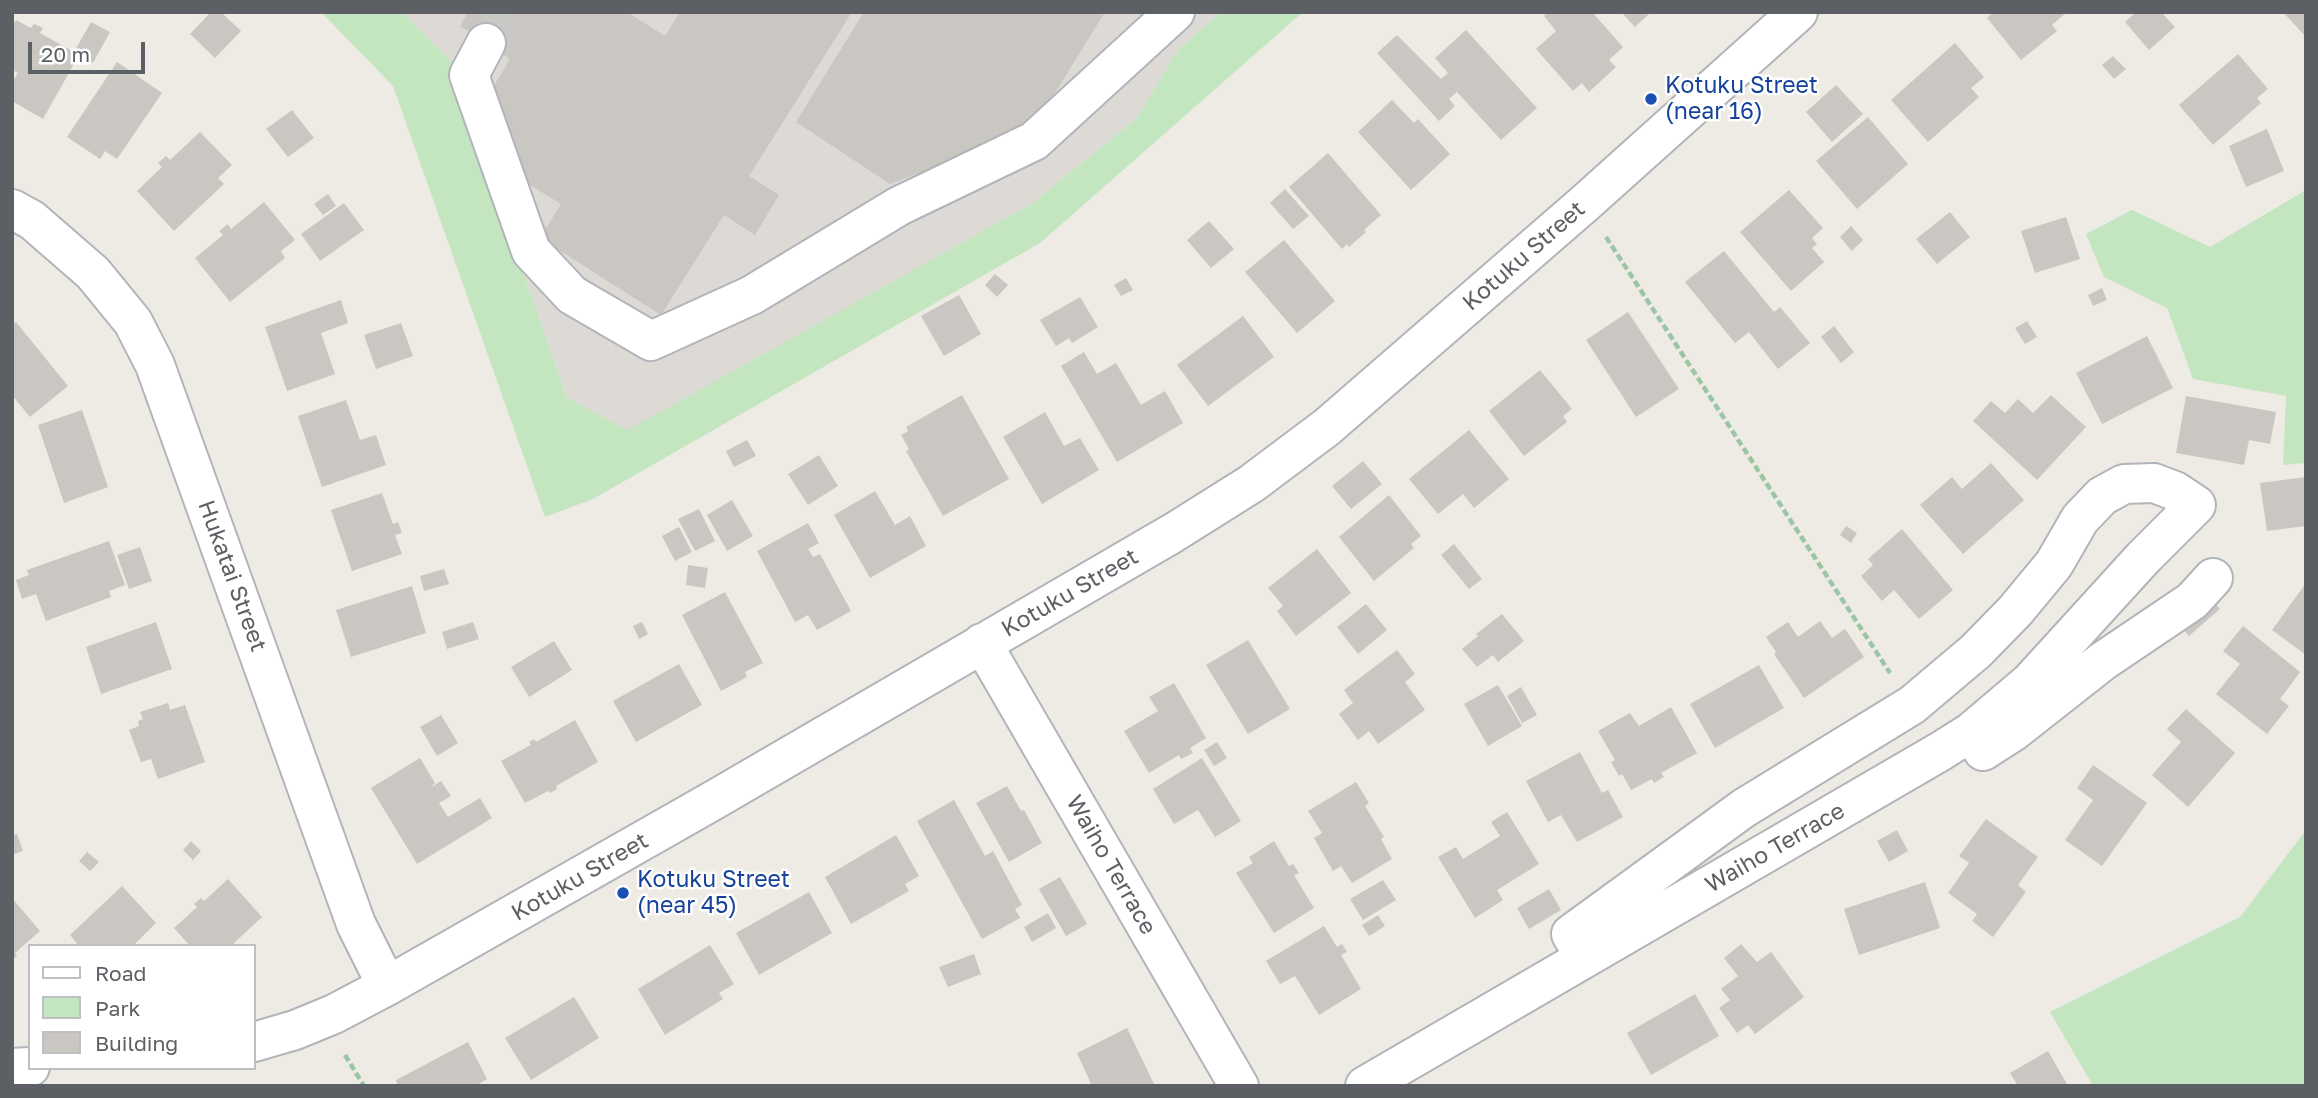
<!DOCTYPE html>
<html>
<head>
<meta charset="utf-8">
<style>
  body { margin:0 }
  #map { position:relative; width:2318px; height:1098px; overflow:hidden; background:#eeebe4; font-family:"Golos Text",sans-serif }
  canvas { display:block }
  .frame { position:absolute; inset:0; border:14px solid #5c6064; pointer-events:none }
  .legend { position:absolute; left:28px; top:944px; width:228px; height:126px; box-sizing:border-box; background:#fff; border:2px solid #bebfc1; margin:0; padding:9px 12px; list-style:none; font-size:21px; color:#5c6064 }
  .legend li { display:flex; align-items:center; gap:14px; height:35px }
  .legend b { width:35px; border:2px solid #bebfc1 }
  .scale { position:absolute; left:28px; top:42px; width:117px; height:32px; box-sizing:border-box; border:4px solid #5c6064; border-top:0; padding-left:9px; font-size:21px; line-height:24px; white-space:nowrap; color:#5c6064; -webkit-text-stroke:5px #fff; paint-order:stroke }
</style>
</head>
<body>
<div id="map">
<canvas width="2318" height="1098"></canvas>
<div class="frame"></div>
<ul class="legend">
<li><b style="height:9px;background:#fff"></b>Road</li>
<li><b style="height:19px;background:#c3e6c0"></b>Park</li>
<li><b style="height:19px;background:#cac6c1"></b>Building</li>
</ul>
<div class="scale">20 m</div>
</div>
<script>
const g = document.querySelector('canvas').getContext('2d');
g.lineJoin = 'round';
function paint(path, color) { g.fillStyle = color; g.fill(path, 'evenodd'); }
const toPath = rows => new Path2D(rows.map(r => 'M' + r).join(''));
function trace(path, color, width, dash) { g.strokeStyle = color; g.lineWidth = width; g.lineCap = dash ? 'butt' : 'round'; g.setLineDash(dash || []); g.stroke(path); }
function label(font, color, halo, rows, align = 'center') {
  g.font = font + ' "Golos Text",sans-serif'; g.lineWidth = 5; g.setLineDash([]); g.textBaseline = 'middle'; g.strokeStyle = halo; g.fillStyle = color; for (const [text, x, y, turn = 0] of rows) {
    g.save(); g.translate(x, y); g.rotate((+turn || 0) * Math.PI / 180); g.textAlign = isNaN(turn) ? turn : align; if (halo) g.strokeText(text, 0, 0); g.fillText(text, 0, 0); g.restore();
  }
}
paint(toPath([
  [402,12,1221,12,1178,50,1136,119,1031,204,628,431,567,398,449,59]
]), '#dddad6');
paint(toPath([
  [321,12,402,12,449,59,567,398,628,430,1031,204,1136,119,1178,50,1221,12,1303,12,1040,243,593,499,545,517,393,86],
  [2306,190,2306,463,2283,465,2286,396,2193,379,2167,308,2104,277,2086,234,2132,210,2210,247],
  [2306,830,2306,1086,2093,1086,2050,1012,2240,917]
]), '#c3e6c0');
paint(toPath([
  [211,12,221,12,241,31,215,58,190,34],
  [468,12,627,12,665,36,680,12,852,12,749,176,779,195,755,235,724,215,661,315,540,238,561,204,512,174,489,94,510,59,460,26],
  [864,12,1105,12,1032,130,890,184,796,122],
  [1548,12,1592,12,1623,47,1609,60,1616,67,1589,92,1582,83,1573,91,1536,49,1556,31,1544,16],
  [1621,12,1651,12,1635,27],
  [1994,12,2067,12,2052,25,2057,31,2021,60,1987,18],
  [2136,12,2161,12,2175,27,2149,50,2125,22],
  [2283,12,2306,12,2306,37],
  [16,20,31,28,34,24,43,28,40,33,74,52,91,22,110,32,93,63,79,55,43,119,12,101,12,82,18,73,12,70,12,27],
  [1466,30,1537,108,1501,140,1457,92,1449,99,1455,106,1439,121,1377,53,1397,35,1441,79,1448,73,1435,58],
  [1955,43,1984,77,1971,88,1979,97,1928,142,1891,100],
  [2238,54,2268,89,2257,98,2261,103,2213,145,2179,105],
  [2113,56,2126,69,2114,79,2102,65],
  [117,62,162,93,117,159,105,151,100,159,67,137],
  [1836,85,1863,114,1832,142,1806,112],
  [1392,100,1414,123,1418,119,1450,154,1411,190,1358,132],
  [292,110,314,138,288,157,266,129],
  [1868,117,1908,164,1857,209,1816,161],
  [2267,129,2284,171,2246,187,2229,146],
  [200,132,232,165,218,178,224,184,174,231,137,191,162,167,158,163,166,156,170,160],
  [1328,153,1381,215,1364,230,1366,232,1349,247,1347,244,1342,249,1289,187],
  [1285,189,1309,216,1293,229,1270,203],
  [1789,190,1823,228,1812,238,1817,244,1812,248,1824,262,1791,291,1740,232],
  [328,194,336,206,323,215,314,204],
  [264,202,295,240,281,251,285,258,230,302,195,258,223,235,219,231,228,224,231,229],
  [344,203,364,230,320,261,301,234],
  [1950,212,1970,237,1937,264,1916,239],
  [2066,217,2080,259,2035,273,2021,231],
  [1209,221,1234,249,1211,268,1187,240],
  [1851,226,1863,240,1852,251,1840,237],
  [1284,240,1335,301,1297,333,1245,272],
  [1724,251,1774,312,1780,307,1810,343,1778,369,1749,332,1735,343,1685,282],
  [995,274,1008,285,997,297,985,285],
  [1126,278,1133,290,1121,296,1114,285],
  [2102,288,2107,300,2093,306,2088,295],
  [959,295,981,334,944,356,921,316],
  [1080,297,1098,327,1072,343,1069,338,1056,346,1040,320],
  [341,300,348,323,321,333,335,374,287,391,265,327],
  [1628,312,1679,389,1636,417,1586,340],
  [1243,316,1274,357,1208,406,1177,365],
  [2027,321,2037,337,2025,344,2015,328],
  [16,322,68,386,30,417,12,395,12,325],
  [401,323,413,356,376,369,364,335],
  [1834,326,1854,352,1841,363,1821,337],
  [2147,336,2173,388,2102,424,2076,373],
  [1084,352,1097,374,1116,363,1141,405,1165,391,1183,423,1117,462,1061,366],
  [1540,370,1572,409,1563,416,1567,422,1524,456,1489,411],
  [962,395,1009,479,943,516,906,451,909,449,901,435,908,431,906,427],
  [2051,395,2086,427,2037,480,1973,421,1991,401,2005,413,2018,399,2033,413],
  [2186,396,2276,412,2270,444,2249,440,2244,465,2176,453],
  [346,400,360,440,376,435,386,465,322,487,298,416],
  [82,410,108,487,64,503,38,425],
  [1045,412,1064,446,1080,438,1099,470,1042,504,1003,437],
  [1469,430,1509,479,1474,508,1463,494,1438,514,1409,479],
  [747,440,756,456,734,467,726,451],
  [819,455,838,486,808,505,788,474],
  [1363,461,1382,484,1351,509,1332,486],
  [1991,463,2024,500,1963,554,1920,505,1952,477,1962,489],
  [2306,477,2306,526,2267,531,2260,483],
  [875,491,895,525,910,516,926,546,870,578,834,515],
  [382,493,393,524,398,522,402,533,395,535,402,554,352,571,331,510],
  [1389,495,1421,536,1411,544,1414,548,1374,581,1339,537],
  [732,500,753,536,727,551,707,515],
  [699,509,715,541,695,551,678,519],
  [808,523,819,543,808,549,813,557,820,554,851,611,817,630,808,615,795,622,757,551],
  [1846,526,1857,533,1851,543,1840,535],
  [679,527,692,552,675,561,662,536],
  [1902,529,1953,590,1919,619,1894,590,1882,601,1861,576,1873,565,1868,559],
  [109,541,125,585,109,591,111,597,46,621,36,594,22,599,16,580,29,575,27,570],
  [1454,544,1482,579,1469,589,1441,555],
  [140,547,152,581,129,589,117,555],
  [1317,549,1351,593,1296,636,1277,611,1283,606,1268,588],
  [688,565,708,568,705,588,686,585],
  [444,569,449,584,424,591,420,576],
  [2306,583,2306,655,2272,630],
  [412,586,426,633,351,657,336,610],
  [725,592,763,663,745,672,747,677,721,691,682,615],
  [2208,595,2220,609,2189,636,2177,622],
  [1366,604,1387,630,1358,654,1337,627],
  [1502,614,1524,641,1498,662,1493,655,1477,667,1462,649,1478,636,1476,634],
  [1820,621,1832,638,1845,629,1864,657,1804,698,1774,654,1776,652,1766,637,1788,622,1798,637],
  [156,622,172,669,101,694,86,647],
  [473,622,479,639,447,649,442,632],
  [642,622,648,634,639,639,633,626],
  [2243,626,2300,672,2280,699,2289,706,2267,734,2216,694,2240,664,2223,651],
  [1248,640,1290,709,1248,734,1206,665],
  [554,641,572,670,529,697,511,667],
  [1397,650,1415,674,1405,682,1425,710,1378,744,1369,731,1358,740,1339,714,1353,703,1344,690],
  [679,664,702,705,636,742,613,701],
  [1759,665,1784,708,1715,748,1690,704],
  [1174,683,1206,738,1190,748,1193,753,1181,759,1179,755,1149,773,1124,731,1158,711,1149,697],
  [1498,685,1522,726,1488,746,1464,704],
  [1521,687,1537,715,1522,723,1507,696],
  [168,703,170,710,185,705,205,762,158,779,151,759,141,762,129,730,139,726,138,721,143,719,140,712],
  [1671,707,1697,753,1661,773,1664,777,1654,783,1652,779,1631,790,1622,774,1619,776,1611,762,1615,760,1598,731,1630,713,1639,726],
  [2186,709,2235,753,2188,807,2152,775,2181,742,2167,729],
  [441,715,458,743,437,756,420,727],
  [575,720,598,762,556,786,557,789,550,793,548,791,525,803,501,761,531,745,529,742,534,739,536,742],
  [1217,742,1227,758,1214,766,1204,750],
  [1580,752,1602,793,1608,790,1623,817,1577,842,1561,815,1548,822,1526,781],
  [420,758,435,783,430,788,441,781,451,796,439,803,448,817,480,798,492,818,417,864,371,788],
  [1202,758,1241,821,1215,837,1198,810,1174,824,1153,789],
  [2093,765,2147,803,2102,866,2065,840,2093,800,2077,788],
  [1356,782,1369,803,1365,806,1384,837,1381,839,1392,859,1352,883,1341,866,1333,871,1314,838,1322,833,1308,811],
  [1007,786,1021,811,1024,810,1042,843,1009,862,976,803],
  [954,800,985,856,993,851,1022,905,1015,909,1020,918,982,939,917,821],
  [1507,812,1539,864,1497,890,1503,900,1475,918,1438,857,1456,847,1463,859,1500,836,1491,822],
  [1986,819,2038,857,2018,885,2026,892,1993,937,1972,921,1977,914,1948,893,1969,863,1959,856],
  [1897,830,1908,851,1889,862,1877,841],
  [17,834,23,851,12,855,12,835],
  [896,835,919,876,905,884,909,891,851,924,825,877],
  [191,841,201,851,193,860,183,850],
  [1274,841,1289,866,1293,864,1299,873,1294,875,1314,908,1274,933,1236,873,1253,863,1249,857],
  [87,852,99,862,90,871,79,861],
  [1060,877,1087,924,1066,936,1039,889],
  [228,879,262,917,234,943,237,946,190,946,174,928,197,907,194,904,201,898,204,901],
  [1383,880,1396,900,1363,920,1350,899],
  [1925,882,1940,928,1859,955,1844,909],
  [122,886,156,923,133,946,79,946,70,935],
  [1549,889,1561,910,1529,929,1517,908],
  [809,892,832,933,759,975,736,933],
  [12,898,40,931,15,953,17,956,12,960],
  [1048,913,1056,928,1032,942,1024,927],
  [1378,915,1385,926,1369,936,1362,925],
  [1324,926,1337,947,1342,944,1347,952,1341,955,1361,989,1319,1015,1295,976,1280,984,1266,961],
  [1741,944,1757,962,1771,952,1804,997,1755,1034,1748,1025,1737,1033,1719,1008,1730,1000,1721,989,1738,976,1724,958],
  [710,945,734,984,719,993,723,999,665,1035,638,989],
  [974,954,981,974,948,987,939,967],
  [1695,994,1719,1036,1651,1075,1627,1033],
  [574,997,599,1038,531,1080,505,1038],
  [1127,1028,1155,1086,1092,1086,1077,1053],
  [468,1042,487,1079,475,1086,398,1086,396,1080],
  [2048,1051,2068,1086,2018,1086,2010,1073]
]), '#cac6c1');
trace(toPath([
  [486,43,505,12]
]), '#cac8c4', 38, [38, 19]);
const minor = toPath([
  [486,43,469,75,531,251,572,295,651,341,752,295,899,206,1034,141,1175,12],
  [12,209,32,220,93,273,133,322,155,365,356,924,387,986],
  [982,643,1239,1086],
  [1972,733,1983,751,2014,731,2103,661,2192,601,2213,578],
  [254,1042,295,1030,334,1014,387,986,714,800,1173,533,1251,484,1327,427,1584,204,1798,12],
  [12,1068,30,1067],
  [1365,1086,1941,751,1971,732,2030,682,2143,558,2196,505,2175,491,2154,483,2124,484,2102,496,2080,519,2054,564,2015,611,1976,651,1912,705,1744,808,1571,934,1585,958]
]);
trace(minor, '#b1b5b9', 42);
trace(toPath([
  [1606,237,1890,673],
  [345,1055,364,1086]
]), '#9ac6a4', 4.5, [7, 3.5]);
trace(minor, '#fff', 38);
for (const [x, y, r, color] of [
  [1651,99,7,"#1a4fb4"],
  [623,893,7,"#1a4fb4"]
]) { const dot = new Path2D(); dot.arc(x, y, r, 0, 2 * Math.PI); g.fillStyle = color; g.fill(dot); trace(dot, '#fff', 2.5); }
label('23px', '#164399', '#fff', [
  ["Kotuku Street",1665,86],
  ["(near 16)",1665,112],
  ["Kotuku Street",637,880],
  ["(near 45)",637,906]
], 'left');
label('23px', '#5c6064', '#fff', [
  ["Kotuku Street",1524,256,-41],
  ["Hukatai Street",232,576,70],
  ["Kotuku Street",1070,593,-30],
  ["Waiho Terrace",1775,848,-30],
  ["Waiho Terrace",1111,865,60],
  ["Kotuku Street",580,877,-30]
]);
</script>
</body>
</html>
